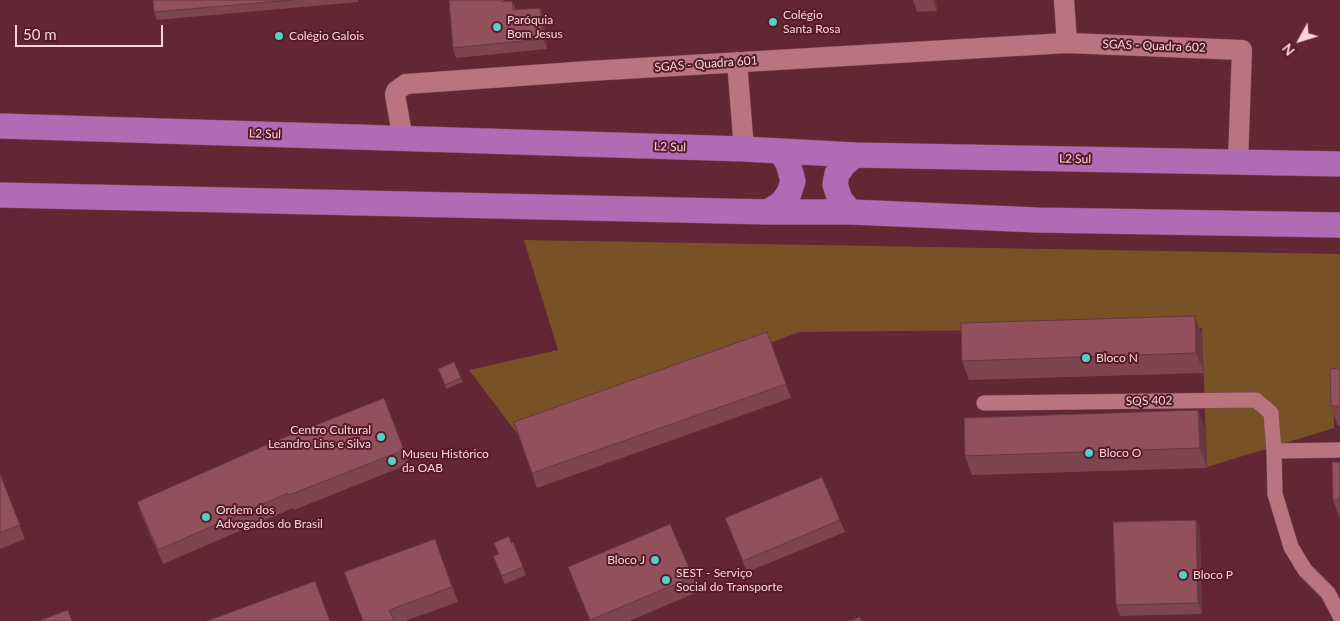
<!DOCTYPE html>
<html>
<head>
<meta charset="utf-8">
<style>
  body { margin:0 }
  #map { position:relative; width:1340px; height:621px; overflow:hidden; background:#622634; font-family:Lato,sans-serif }
  canvas { display:block }
  .north { position:absolute; left:1275px; top:15px; width:50px; height:50px; -webkit-text-stroke:4px #561b2a; paint-order:stroke; rotate:231deg; font-size:14px; font-weight:700; line-height:20px; text-align:center; color:#fad4d9 }
  .north::after { content:''; display:block; margin:auto; width:18px; height:22px; background:#fad4d9; clip-path:polygon(50% 0,100% 100%,50% 72%,0 100%) }
  .scale { position:absolute; left:15px; top:25px; width:148px; height:22px; box-sizing:border-box; border:2px solid #fad4d9; border-top:0; padding-left:6px; font-size:15px; line-height:18px; white-space:nowrap; color:#fad4d9; -webkit-text-stroke:4px #561b2a; paint-order:stroke }
</style>
</head>
<body>
<div id="map">
<canvas width="1340" height="621"></canvas>
<div class="north">N</div>
<div class="scale">50 m</div>
</div>
<script>
const g = document.querySelector('canvas').getContext('2d');
g.lineJoin = 'round';
function paint(path, color) { g.fillStyle = color; g.fill(path, 'evenodd'); }
const toPath = rows => new Path2D(rows.map(r => 'M' + r).join(''));
function trace(path, color, width, dash) { g.strokeStyle = color; g.lineWidth = width; g.lineCap = dash ? 'butt' : 'round'; g.setLineDash(dash || []); g.stroke(path); }
function label(font, color, halo, rows, align = 'center') {
  g.font = font + ' Lato,sans-serif'; g.lineWidth = 4; g.setLineDash([]); g.textBaseline = 'middle'; g.strokeStyle = halo; g.fillStyle = color; for (const [text, x, y, turn = 0] of rows) {
    g.save(); g.translate(x, y); g.rotate((+turn || 0) * Math.PI / 180); g.textAlign = isNaN(turn) ? turn : align; if (halo) g.strokeText(text, 0, 0); g.fillText(text, 0, 0); g.restore();
  }
}
paint(toPath([
  [524,240,1340,254,1340,381,1333,381,1334,428,1207,467,1202,328,799,332,519,436,469,370,558,350]
]), '#785226');
const minor = toPath([
  [984,403,1256,400,1271,413,1274,451,1275,494,1291,547,1305,570,1328,593,1340,616],
  [1274,451,1340,450]
]);
const tertiary = toPath([
  [1064,0,1067,43],
  [737,62,744,149],
  [403,139,395,95,396,91,406,84,589,71,1067,43,1242,50,1238,162]
]);
const primary = toPath([
  [0,126,744,149,855,155,1340,164],
  [0,195,768,212,851,212,1037,220,1340,225],
  [768,212,782,203,789,193,793,181,788,163,781,152],
  [851,212,840,200,835,184,837,174,844,164,855,155]
]);
trace(minor, '#7b4754', 16);
trace(tertiary, '#7b4754', 21);
trace(primary, '#7b4754', 26);
trace(minor, '#b97480', 15);
trace(tertiary, '#b97480', 20);
trace(primary, '#af6cb5', 25);
paint(toPath([
  [153,0,358,0,359,2,157,20,154,12],
  [449,0,504,0,505,2,512,1,516,10,540,8,544,18,547,49,456,58,453,48],
  [913,0,936,0,937,11,917,12],
  [1195,316,1202,336,1204,373,969,380,962,361],
  [767,332,791,398,537,488,514,422],
  [454,362,463,382,446,389,438,369],
  [1340,368,1340,426,1338,426,1331,406],
  [1198,410,1205,430,1207,468,972,475,965,456],
  [404,450,409,464,294,510,293,508,163,564,142,516,137,502],
  [1340,462,1340,519,1333,500],
  [0,474,25,539,0,549],
  [725,518,840,520,845,532,747,572],
  [1196,520,1200,532,1202,614,1120,616,1116,605],
  [435,539,458,602,405,621,363,621],
  [494,543,523,567,526,575,505,584,496,564,498,554],
  [568,567,693,577,698,592,629,621,590,621]
]), '#7d454f');
paint(toPath([
  [933,0,936,0,937,11],
  [540,8,544,18,547,49,543,39],
  [1195,316,1202,336,1204,373,1196,353],
  [1198,410,1205,430,1207,468,1200,448],
  [1196,520,1200,532,1202,614,1198,603]
]), '#663840');
const building = toPath([
  [153,0,293,0,154,12,153,0],
  [449,0,501,0,502,2,512,1,513,10,540,8,543,39,453,48,449,0],
  [1195,316,1196,353,962,361,961,323,1195,316],
  [767,332,786,384,532,473,514,422,767,332],
  [454,362,461,378,445,385,438,369,454,362],
  [1340,368,1340,406,1331,406,1330,369,1340,368],
  [384,398,404,450,289,495,288,493,158,550,137,502,268,444,384,398],
  [1198,410,1200,448,965,456,964,418,1198,410],
  [1332,462,1340,462,1340,500,1333,500,1332,462],
  [0,474,20,525,0,533,0,474],
  [822,477,840,520,743,561,725,518,822,477],
  [1196,520,1198,603,1116,605,1113,522,1196,520],
  [670,524,693,577,590,620,568,567,670,524],
  [509,536,511,543,513,542,523,567,502,576,493,556,499,554,494,543,509,536],
  [435,539,452,587,389,610,394,621,363,621,344,572,435,539],
  [315,581,330,621,207,621,315,581],
  [68,610,72,621,38,621,68,610],
  [860,617,861,621,849,621,860,617]
]);
paint(building, '#91505c');
trace(building, '#663840', 1);
for (const [x, y, r, color] of [
  [773,22,5,"#55cec5"],
  [497,27,5,"#55cec5"],
  [279,36,5,"#55cec5"],
  [1086,358,5,"#55cec5"],
  [381,437,5,"#55cec5"],
  [1089,453,5,"#55cec5"],
  [392,461,5,"#55cec5"],
  [206,517,5,"#55cec5"],
  [655,560,5,"#55cec5"],
  [1183,575,5,"#55cec5"],
  [666,580,5,"#55cec5"]
]) { const dot = new Path2D(); dot.arc(x, y, r, 0, 2 * Math.PI); g.fillStyle = color; g.fill(dot); trace(dot, '#561b2a', 2); }
label('12px', '#fad4d9', '#561b2a', [
  ["Colégio",783,15],
  ["Santa Rosa",783,29],
  ["Paróquia",507,20],
  ["Bom Jesus",507,34],
  ["Colégio Galois",289,36],
  ["Bloco N",1096,358],
  ["Centro Cultural",371,430,"right"],
  ["Leandro Lins e Silva",371,444,"right"],
  ["Bloco O",1099,453],
  ["Museu Histórico",402,454],
  ["da OAB",402,468],
  ["Ordem dos",216,510],
  ["Advogados do Brasil",216,524],
  ["Bloco J",645,560,"right"],
  ["SEST - Serviço",676,573],
  ["Social do Transporte",676,587],
  ["Bloco P",1193,575]
], 'left');
label('12px', '#fad4d9', '#561b2a', [
  ["SGAS - Quadra 602",1154,46,2],
  ["SGAS - Quadra 601",706,64,-4],
  ["L2 Sul",265,134,2],
  ["L2 Sul",670,147,2],
  ["L2 Sul",1075,159,1],
  ["SQS 402",1149,401,-1]
]);
</script>
</body>
</html>
